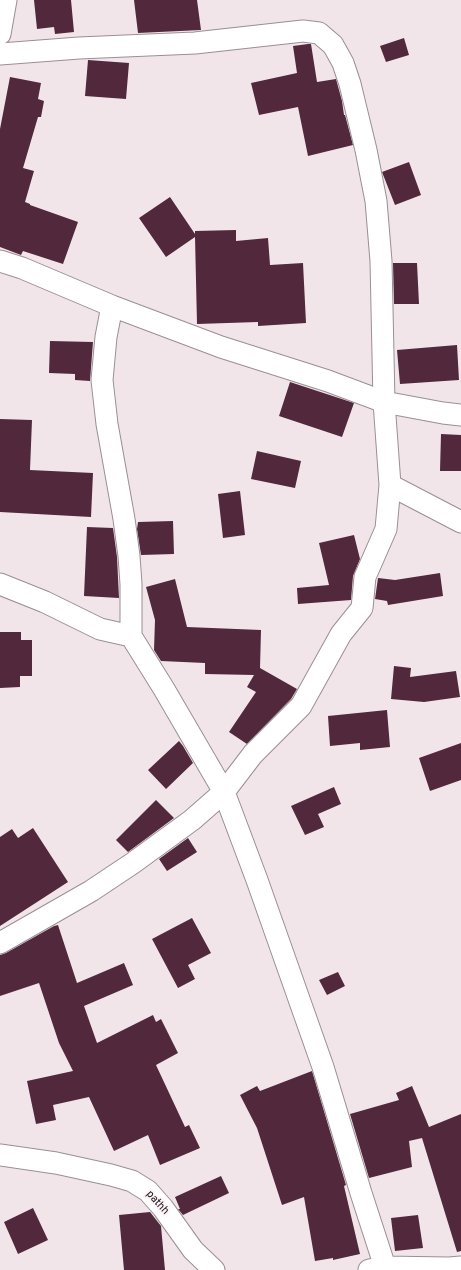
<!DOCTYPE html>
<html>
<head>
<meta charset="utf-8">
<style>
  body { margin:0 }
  canvas { display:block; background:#f1e5ea }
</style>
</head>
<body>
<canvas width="461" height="1270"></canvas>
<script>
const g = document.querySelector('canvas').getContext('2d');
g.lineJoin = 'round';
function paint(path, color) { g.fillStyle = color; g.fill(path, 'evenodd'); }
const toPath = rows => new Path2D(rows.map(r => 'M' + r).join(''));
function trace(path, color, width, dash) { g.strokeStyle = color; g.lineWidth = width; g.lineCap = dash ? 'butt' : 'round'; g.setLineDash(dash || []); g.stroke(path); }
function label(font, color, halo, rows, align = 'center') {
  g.font = font + ' Overpass,sans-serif'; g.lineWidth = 4; g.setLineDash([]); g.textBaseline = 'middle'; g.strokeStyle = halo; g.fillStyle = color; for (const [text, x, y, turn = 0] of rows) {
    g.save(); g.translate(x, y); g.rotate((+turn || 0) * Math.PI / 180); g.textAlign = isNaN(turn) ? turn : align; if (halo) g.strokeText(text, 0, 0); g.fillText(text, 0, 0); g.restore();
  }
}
paint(toPath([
  [34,0,71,0,74,32,55,34,54,27,37,29],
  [134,0,197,0,201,30,138,33],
  [404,38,409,55,386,62,380,46],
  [308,44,311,44,317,82,336,79,342,101,344,115,345,115,353,145,308,156,298,107,259,115,251,83,297,73,293,46],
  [88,60,129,63,126,99,85,96],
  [10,77,41,83,38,99,44,101,41,117,38,117,23,168,34,171,25,202,30,204,30,205,78,222,63,264,23,251,21,255,0,247,0,129],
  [409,162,421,195,395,205,382,172],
  [170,197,195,234,195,231,236,230,236,241,268,238,270,265,303,263,306,323,258,326,258,322,197,324,195,237,166,257,139,218],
  [393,263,417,263,419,304,394,304],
  [50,341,93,342,90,381,75,380,75,374,49,373],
  [457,345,459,380,400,384,397,350],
  [290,382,354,403,342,437,279,416],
  [0,419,32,420,30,470,93,473,91,517,0,512],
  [441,434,461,435,461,471,440,471],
  [257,451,301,461,295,488,251,479],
  [240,491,245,535,223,538,218,494],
  [173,521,174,554,141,555,137,529,138,522],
  [87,527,113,528,117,557,119,598,84,596],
  [354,535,360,559,353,576,351,600,298,604,297,588,329,585,319,543],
  [440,573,443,596,388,605,387,601,375,599,378,578,395,580],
  [175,579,187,627,261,630,260,668,297,689,291,699,247,744,229,732,256,692,247,687,254,675,205,674,205,663,161,661,154,650,155,620,146,587],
  [0,632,21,632,21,640,32,640,32,676,20,676,20,687,0,688],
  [394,666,411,668,410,677,456,671,460,697,424,702,391,699],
  [387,710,390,747,360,750,360,743,330,746,328,716],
  [179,741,183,746,193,763,166,789,148,770],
  [461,743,461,780,430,791,419,758],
  [334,787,341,804,318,814,324,827,305,835,291,806],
  [156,800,174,818,128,852,116,840],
  [33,828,68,882,0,926,0,837,12,829,18,838],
  [188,838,197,852,167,871,159,859],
  [192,918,211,953,188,965,195,979,178,988,152,939],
  [58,925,77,983,124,963,133,985,84,1006,97,1043,153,1015,156,1022,161,1019,178,1053,156,1065,185,1127,189,1125,200,1148,160,1165,148,1135,114,1151,89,1097,53,1105,56,1120,36,1124,27,1081,73,1071,59,1043,39,983,0,996,0,955,6,953,54,926],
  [338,972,345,986,327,995,319,980],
  [312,1071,346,1185,344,1186,360,1254,333,1260,333,1258,315,1261,304,1197,282,1205,257,1128,240,1095,257,1086,260,1091],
  [412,1086,429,1127,461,1114,461,1251,457,1252,422,1138,409,1141,412,1167,369,1178,350,1114,399,1100,396,1093],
  [221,1176,229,1193,183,1215,178,1209,180,1209,175,1197],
  [33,1208,48,1240,18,1254,4,1222],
  [150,1212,161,1226,165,1270,124,1270,119,1215],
  [418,1215,423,1248,395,1251,391,1218]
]), '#52283c');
const minor = toPath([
  [0,34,6,0],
  [0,54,79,48,195,43,303,31,319,33,333,45,343,63,350,84,366,150,376,201,381,261,384,402,390,485,386,529,365,577,362,608,341,634,301,706,253,754,224,792,192,820,133,863,91,891,0,943],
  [0,261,22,268,112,306,221,347,328,381,384,402,443,413,461,415],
  [112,306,106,337,102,380,107,424,124,519,129,556,131,584,131,636,164,689,224,792,257,880,323,1067,361,1193,386,1270],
  [390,485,461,522],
  [0,584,45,602,100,629,131,636],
  [0,1155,56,1163,111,1175,132,1181,148,1191,163,1208,193,1250,214,1270],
  [369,1270,385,1267,449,1268,461,1267]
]);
trace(minor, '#9a8f93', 23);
trace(minor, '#fff', 21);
label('11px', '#161214', '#fff2f7', [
  ["pathh",157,1203,48]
]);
</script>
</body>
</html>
